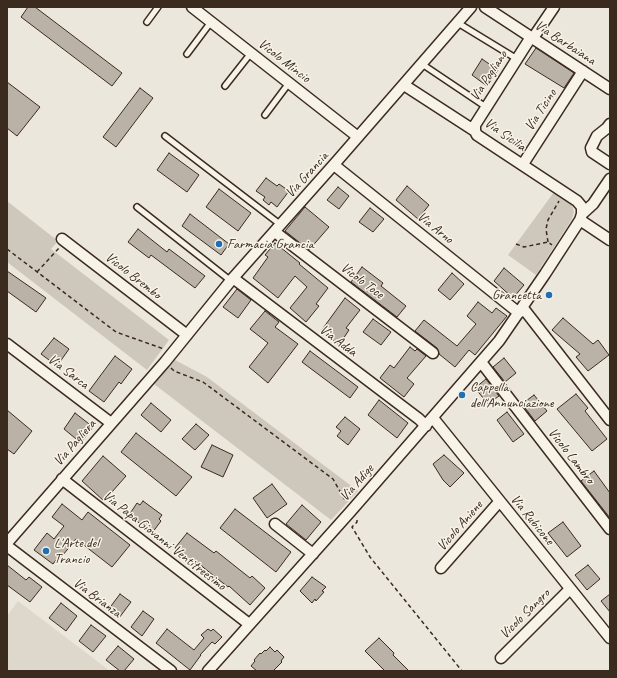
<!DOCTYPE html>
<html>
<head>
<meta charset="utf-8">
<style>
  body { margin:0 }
  #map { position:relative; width:617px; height:678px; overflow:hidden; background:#ece7dc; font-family:Caveat,sans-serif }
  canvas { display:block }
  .frame { position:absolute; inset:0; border:8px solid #3b2a1e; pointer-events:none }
</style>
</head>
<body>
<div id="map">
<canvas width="617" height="678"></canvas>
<div class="frame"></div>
</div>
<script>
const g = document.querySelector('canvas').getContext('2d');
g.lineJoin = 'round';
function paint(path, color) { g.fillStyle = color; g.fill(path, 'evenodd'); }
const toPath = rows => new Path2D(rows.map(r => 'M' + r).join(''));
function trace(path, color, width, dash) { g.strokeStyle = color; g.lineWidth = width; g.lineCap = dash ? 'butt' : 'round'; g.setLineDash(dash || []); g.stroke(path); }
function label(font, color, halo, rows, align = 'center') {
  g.font = font + ' Caveat,sans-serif'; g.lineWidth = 3; g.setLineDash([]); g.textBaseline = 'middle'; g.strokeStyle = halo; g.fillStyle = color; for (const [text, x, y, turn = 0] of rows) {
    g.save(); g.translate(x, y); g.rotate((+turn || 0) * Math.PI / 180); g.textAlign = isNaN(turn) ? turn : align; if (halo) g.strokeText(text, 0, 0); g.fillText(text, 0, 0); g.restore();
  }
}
paint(toPath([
  [18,601,110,671,7,671,7,616]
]), '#ddd7cc');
paint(toPath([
  [554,192,572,205,574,212,572,219,536,275,508,255],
  [7,201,58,241,51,249,169,340,147,370,7,262],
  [175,360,207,377,358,491,331,520,154,384]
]), '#cec8bc');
const building = toPath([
  [28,7,35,7,122,73,112,86,21,17,28,7],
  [536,48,574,73,564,88,525,64,536,48],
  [482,59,498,70,487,86,472,75,482,59],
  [7,82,40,107,17,136,7,128,7,82],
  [140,88,153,98,116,147,103,137,140,88],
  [169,153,199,175,187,192,157,170,169,153],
  [266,178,277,186,279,184,289,191,277,207,271,202,269,205,263,200,265,197,256,191,266,178],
  [407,186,429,205,418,219,396,200,407,186],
  [338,187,349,196,339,209,327,200,338,187],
  [219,189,251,213,238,231,206,207,219,189],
  [305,207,329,227,309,250,285,231,305,207],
  [370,208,384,219,373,232,359,222,370,208],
  [190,214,229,244,221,255,182,226,190,214],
  [138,229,167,252,169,249,205,276,195,288,151,255,149,258,128,242,138,229],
  [275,243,300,263,299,264,328,288,316,304,319,306,306,322,290,308,307,287,295,276,278,298,253,278,268,257,265,255,275,243],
  [362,267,383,283,381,286,406,306,397,317,351,282,362,267],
  [504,268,524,285,513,298,494,281,504,268],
  [7,271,46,298,36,312,7,291,7,271],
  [452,273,464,284,450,300,438,290,452,273],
  [237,289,251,300,238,318,223,307,237,289],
  [345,298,360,310,346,328,349,330,339,345,321,331,345,298],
  [478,302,492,313,496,308,507,316,475,355,469,350,455,367,439,354,437,348,415,331,424,320,457,346,476,324,467,316,478,302],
  [265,311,279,322,275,327,298,344,268,383,249,367,268,343,250,329,265,311],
  [563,318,593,344,598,340,609,355,588,371,576,357,580,354,552,330,563,318],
  [373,319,391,332,381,345,363,332,373,319],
  [54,338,69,349,57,366,41,354,54,338],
  [410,347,415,351,417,349,426,356,407,378,414,384,404,397,380,378,390,365,394,368,410,347],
  [310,351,358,387,350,398,302,362,310,351],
  [115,356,132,369,121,384,119,382,104,402,89,391,115,356],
  [504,358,516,373,505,382,493,367,504,358],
  [486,379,499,396,488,404,475,388,486,379],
  [576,394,588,408,585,411,607,439,592,451,557,409,576,394],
  [534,395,547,411,535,421,522,404,534,395],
  [379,400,408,423,397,438,368,415,379,400],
  [151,403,171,420,161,432,141,415,151,403],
  [7,410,32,431,14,454,7,449,7,410],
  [507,412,524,434,513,442,497,420,507,412],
  [75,413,93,427,81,443,64,429,75,413],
  [345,417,360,429,348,445,337,436,341,431,336,427,345,417],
  [196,424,209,435,195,450,182,439,196,424],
  [136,433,192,477,176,496,121,452,136,433],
  [212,445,233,455,223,477,201,467,212,445],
  [444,455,464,473,450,487,443,480,433,464,444,455],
  [103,456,126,476,104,501,82,481,103,456],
  [594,471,610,493,610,518,581,481,594,471],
  [272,484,287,504,267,518,253,498,272,484],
  [143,501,162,515,159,519,161,521,152,533,129,515,137,503,140,505,143,501],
  [62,504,82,520,88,512,130,545,112,567,76,539,58,561,56,560,53,564,34,550,47,533,54,539,64,526,52,517,62,504],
  [302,505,321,522,306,540,286,524,302,505],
  [235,509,291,552,276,572,220,528,235,509],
  [563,522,581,546,567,557,548,533,563,522],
  [187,533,214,553,216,551,250,578,252,576,265,588,250,605,229,586,228,587,194,560,192,562,175,548,187,533],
  [7,565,26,580,29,577,42,587,30,602,7,585,7,565],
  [588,565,600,579,587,590,575,575,588,565],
  [312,577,326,587,322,591,324,592,316,601,315,599,312,603,300,591,312,577],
  [120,594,131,602,119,618,108,610,120,594],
  [610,594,610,612,601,601,610,594],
  [61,603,77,616,66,631,49,618,61,603],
  [143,611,154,619,142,636,131,627,143,611],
  [91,625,106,636,93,652,79,641,91,625],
  [167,629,194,650,204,638,201,635,208,629,211,631,213,629,222,637,215,644,212,642,200,655,201,655,190,670,156,643,167,629],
  [379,638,394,653,393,655,409,671,385,671,365,651,379,638],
  [118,646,134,659,124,671,120,671,106,660,118,646],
  [270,647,275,652,277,650,284,657,281,661,282,662,273,671,257,671,251,666,255,661,254,660,260,653,261,654,265,650,266,651,270,647]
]);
paint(building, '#bab2a7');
trace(building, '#3b2a1e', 1);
const service = toPath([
  [147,22,158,7],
  [458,23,517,59],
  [187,54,211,22],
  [422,64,486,107],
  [225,86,251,53],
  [265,115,289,83],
  [165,136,281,225],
  [137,207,231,281]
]);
const minor = toPath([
  [192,7,358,137],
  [485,7,610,89],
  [533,38,554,7],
  [610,124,607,128,597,136,591,148,592,152,610,164],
  [475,131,475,125,531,37],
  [523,164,583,71],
  [334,165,519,313],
  [582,214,593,204,610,179],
  [580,220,610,240],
  [275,232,433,353],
  [62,239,187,335],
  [233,278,419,419,426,426],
  [523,308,610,420],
  [7,344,111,423],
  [481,362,610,529],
  [433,418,610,638],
  [62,479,249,624],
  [275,524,313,554],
  [7,543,165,362,233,278,337,161,471,7],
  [7,546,171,671],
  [441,568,499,502],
  [501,658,570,589],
  [208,671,351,511,499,341,545,274,580,220,582,214,582,207,577,201,477,135,475,131,404,85]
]);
trace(service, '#3b2a1e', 8);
trace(minor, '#3b2a1e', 13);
trace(toPath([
  [548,242,546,229,548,220,559,201],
  [516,244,524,247,548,242,552,245],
  [7,249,116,332,164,349],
  [37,272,59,248],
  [171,368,174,371,203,382,333,479,346,502],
  [357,520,357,522,352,527,370,557,462,671]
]), '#3b2a1e', 1.5, [4, 3]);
trace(service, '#f7f3e8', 5);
trace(minor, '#f7f3e8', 10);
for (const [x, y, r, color] of [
  [219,244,4,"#1f6fb2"],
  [549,295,4,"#1f6fb2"],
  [462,395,4,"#1f6fb2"],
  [46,551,4,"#1f6fb2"]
]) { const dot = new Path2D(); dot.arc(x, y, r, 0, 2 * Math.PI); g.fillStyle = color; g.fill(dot); trace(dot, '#f7f3e8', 1.5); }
label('14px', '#3b2a1e', '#f7f3e8', [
  ["Via Barbaiana",565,43,33],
  ["Vicolo Mincio",284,61,38],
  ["Via Pogliano",489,76,-57],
  ["Via Ticino",541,110,-57],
  ["Via Sicilia",505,135,35],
  ["Via Grancia",307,175,-48],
  ["Via Arno",435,228,39],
  ["Vicolo Brembo",133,276,38],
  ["Vicolo Toce",362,281,37],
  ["Via Adda",338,341,37],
  ["Via Sarca",68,372,37],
  ["Via Pagliera",75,443,-49],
  ["Vicolo Lambro",571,456,52],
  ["Via Adige",357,483,-49],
  ["Via Rubicone",532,520,51],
  ["Vicolo Aniene",460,526,-49],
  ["Via Papa Giovanni Ventitreesimo",164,541,38],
  ["Via Brianza",97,598,37],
  ["Vicolo Sangro",525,614,-45]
]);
label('14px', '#3b2a1e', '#f7f3e8', [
  ["Farmacia Grancia",227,244],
  ["Grancetta",541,295,"right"],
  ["Cappella",470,387],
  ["dell'Annunciazione",470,403],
  ["L'Arte del",54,543],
  ["Trancio",54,559]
], 'left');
</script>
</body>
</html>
